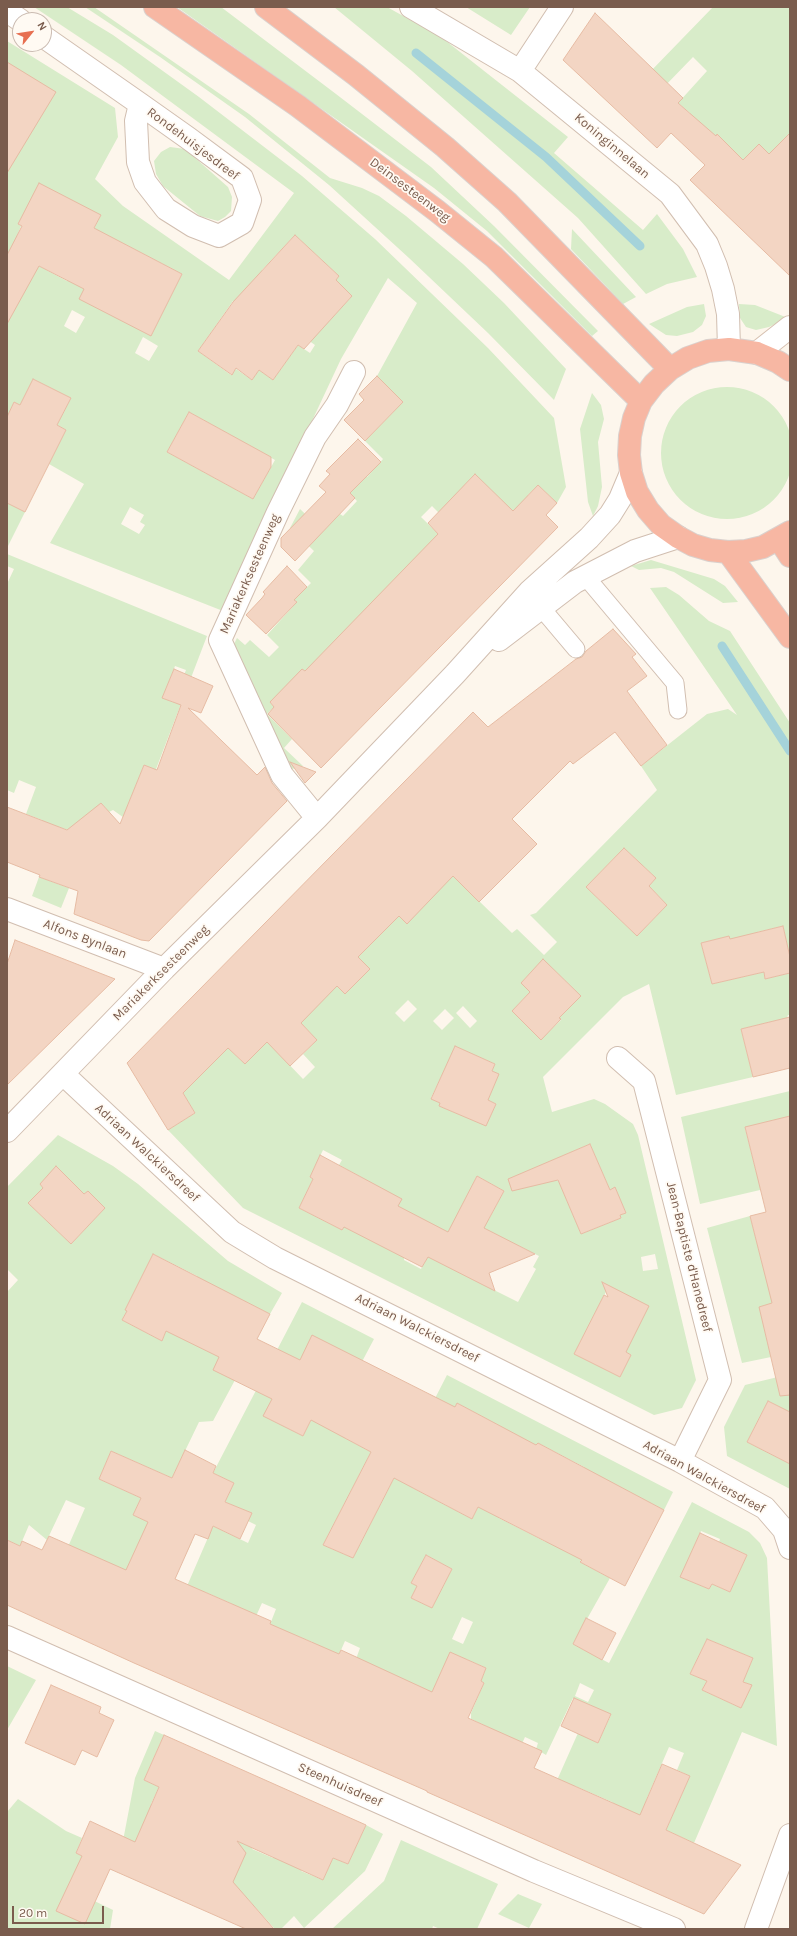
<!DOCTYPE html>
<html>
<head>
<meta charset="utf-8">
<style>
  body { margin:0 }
  #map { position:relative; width:797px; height:1936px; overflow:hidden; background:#fdf6ec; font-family:Karla,sans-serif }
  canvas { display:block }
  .frame { position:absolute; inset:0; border:8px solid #7a5c4d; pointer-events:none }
  .north { position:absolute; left:12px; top:12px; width:40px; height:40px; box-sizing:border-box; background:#fffaf3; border:1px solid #cabbb1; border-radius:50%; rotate:60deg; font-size:11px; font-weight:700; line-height:16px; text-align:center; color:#7a5c4d }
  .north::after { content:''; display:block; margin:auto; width:14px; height:18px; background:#e76f51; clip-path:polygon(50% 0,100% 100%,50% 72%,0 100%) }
  .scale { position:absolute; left:12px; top:1906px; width:92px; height:18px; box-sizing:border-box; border:2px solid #7a5c4d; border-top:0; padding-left:5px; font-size:12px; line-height:14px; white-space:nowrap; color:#7a5c4d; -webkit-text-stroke:3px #fffaf3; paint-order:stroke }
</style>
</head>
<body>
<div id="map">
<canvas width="797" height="1936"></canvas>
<div class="frame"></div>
<div class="north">N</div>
<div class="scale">20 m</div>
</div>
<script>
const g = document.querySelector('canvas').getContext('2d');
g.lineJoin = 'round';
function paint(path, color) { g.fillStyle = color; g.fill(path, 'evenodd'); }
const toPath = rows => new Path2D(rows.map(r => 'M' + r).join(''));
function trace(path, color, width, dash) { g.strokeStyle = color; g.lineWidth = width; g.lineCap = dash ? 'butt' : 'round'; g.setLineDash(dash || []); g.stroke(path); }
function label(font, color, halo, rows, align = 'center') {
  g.font = font + ' Karla,sans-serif'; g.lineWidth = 3.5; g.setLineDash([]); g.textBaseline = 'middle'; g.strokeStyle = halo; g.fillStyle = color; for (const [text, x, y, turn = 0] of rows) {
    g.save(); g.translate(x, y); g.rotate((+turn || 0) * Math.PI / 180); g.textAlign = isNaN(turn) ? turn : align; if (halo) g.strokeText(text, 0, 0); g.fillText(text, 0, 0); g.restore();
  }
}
paint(toPath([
  [34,7,67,7,113,35,199,97,302,176,375,239,488,348,554,418,566,487,557,503,538,485,528,495,532,500,517,516,475,474,465,485,446,520,432,506,421,517,468,563,313,678,304,670,270,702,274,707,267,714,292,739,284,748,303,766,292,769,233,646,237,638,245,645,250,640,269,657,279,647,267,635,297,602,294,600,311,583,298,570,314,551,290,528,300,509,323,531,340,514,343,516,357,501,343,487,360,470,367,477,383,459,365,441,403,402,377,376,417,303,388,278,341,359,223,611,50,543,84,484,49,464,66,430,57,425,71,398,33,379,20,405,14,402,7,417,7,41,115,108,118,137,95,179,123,206,229,280,294,193,121,65],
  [101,215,67,281,39,266,47,251,17,236,21,226,18,224],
  [295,235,339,276,336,280,352,296,329,321,305,310,262,270],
  [122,243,182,274,151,335],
  [243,294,315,345,310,353,298,345,273,380,259,370,252,380,236,369,231,375,198,351,233,301,237,303],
  [72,310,85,317,76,333,64,326],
  [143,337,158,346,149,361,135,353],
  [189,412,275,460,253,499,167,452],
  [130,507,144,515,140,522,145,525,139,534,121,524],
  [85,7,94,7,249,114,330,178,362,188,379,196,406,216,463,264,504,303,566,369,554,400,488,333,409,258,329,185,245,117,160,57],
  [177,7,221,7,336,94,431,167,494,226,598,331,592,336,487,231,434,188],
  [334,7,387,7,441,37,568,137,554,153,643,230,657,214,683,249,697,277,667,284,646,294,578,218,412,71],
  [466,7,530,7,511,35],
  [713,7,790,7,790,133,769,154,743,160,717,135,704,148,680,124,690,113,678,103,707,71,693,57,663,88,648,74],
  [170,147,185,149,228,187,232,197,231,211,225,217,218,221,200,216,163,186,156,174,154,161,161,152],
  [572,229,636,297,623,304,571,249],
  [704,304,706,316,702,325,693,332,677,336,666,335,649,324,687,307],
  [739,304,755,305,788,318,769,327,756,330,746,327,740,318],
  '661 453a66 66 0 1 1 132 0a66 66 0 1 1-132 0Z',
  [592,393,601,405,604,419,598,442,602,487,598,506,593,516,588,502,580,429],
  [7,503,25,512,7,548],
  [7,554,207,636,153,777,127,820,113,810,109,812,101,803,83,834,58,827,40,829,42,820,26,814,36,787,19,780,14,793,7,790,7,584,14,569,7,566],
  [175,666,186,670,173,702,163,698],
  [144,765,153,769,128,806],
  [651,560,714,579,725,586,738,602,723,603,674,572,661,568,639,570,631,566],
  [666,587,679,595,709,621,730,631,790,723,790,957,783,926,758,932,756,936,731,942,729,936,701,943,712,984,764,972,765,979,790,973,790,1015,788,1015,787,1018,741,1029,753,1077,676,1095,649,984,623,997,543,1077,552,1112,594,1099,605,1104,633,1124,638,1135,696,1380,682,1408,654,1415,243,1208,168,1130,195,1113,183,1093,228,1048,245,1064,258,1051,257,1031,303,1079,315,1067,303,1054,317,1040,301,1023,321,971,345,994,370,969,335,935,381,916,447,870,512,933,517,929,544,955,557,942,530,915,536,913,657,790,641,766,707,714,728,709,737,715,650,588],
  [624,848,656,878,649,886,667,905,637,936,586,887],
  [540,963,552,968,581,996,559,1018,561,1020,541,1039,512,1011,530,992,521,983],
  [408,1000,417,1009,404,1022,395,1013],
  [463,1006,477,1021,470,1028,456,1013],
  [445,1009,454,1018,442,1030,433,1021],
  [457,1048,495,1064,492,1071,498,1074,487,1100,496,1104,486,1125,439,1106,440,1103,431,1098,445,1069],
  [590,1144,610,1190,615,1188,626,1213,620,1215,621,1218,581,1234,559,1180,557,1181,549,1162],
  [323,1150,342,1160,339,1165,366,1180,342,1230,299,1208,313,1179,310,1177],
  [477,1176,504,1191,489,1219,462,1206],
  [442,1229,421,1269,404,1260,404,1258],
  [519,1246,539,1256,533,1267,536,1269,518,1302,466,1276],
  [655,1254,658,1269,643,1271,641,1257],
  [609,1286,626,1352,631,1355,620,1377,574,1354],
  [39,877,69,888,61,908,32,896],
  [790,1091,790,1116,745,1128,756,1171,790,1163,790,1183,700,1204,681,1117],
  [58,1135,113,1166,138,1184,228,1261,282,1293,270,1314,234,1296,219,1357,235,1380,213,1421,199,1422,172,1478,111,1451,99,1479,141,1498,133,1515,192,1542,174,1578,117,1592,67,1549,85,1508,66,1500,47,1540,29,1525,20,1546,7,1540,7,1292,18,1280,7,1269,7,1187],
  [57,1167,75,1185,69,1192,84,1194,88,1191,105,1208,71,1244,28,1203,43,1188,40,1184],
  [153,1254,197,1276,168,1331,166,1331,162,1341,122,1320,127,1311,125,1310],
  [750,1216,762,1262,790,1255,790,1299,760,1307,771,1357,742,1363,707,1228],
  [302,1302,374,1339,347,1390,366,1399,345,1438,371,1452,323,1545,353,1558,447,1375,673,1492,664,1510,619,1487,580,1562,610,1578,573,1644,609,1663,692,1502,749,1532,760,1543,767,1558,777,1746,742,1732,694,1843,666,1830,690,1776,677,1770,684,1753,669,1747,647,1798,638,1830,612,1802,575,1786,542,1814,578,1733,598,1743,611,1715,573,1698,546,1755,536,1749,538,1743,525,1737,506,1779,490,1728,471,1719,471,1713,484,1683,481,1681,486,1668,466,1659,444,1666,431,1695,356,1659,360,1648,345,1641,327,1682,312,1642,297,1636,267,1632,276,1609,262,1603,252,1625,242,1611,230,1603,205,1592,168,1630,213,1526,248,1543,256,1525,248,1521,251,1513,225,1502,234,1483,213,1473],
  [346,1353,303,1436,264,1416,300,1360],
  [457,1403,501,1427,490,1485,472,1519,413,1488],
  [538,1443,584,1467,546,1542,499,1518],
  [701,1531,720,1539,719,1542,747,1555,730,1592,712,1584,709,1589,681,1577],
  [426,1555,452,1569,432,1608,411,1598,417,1586,411,1583],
  [462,1617,473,1622,463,1644,452,1639],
  [707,1639,753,1658,743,1682,751,1685,741,1708,702,1690,707,1681,690,1674],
  [580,1683,594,1690,588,1702,575,1696],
  [790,1374,790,1412,768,1401,747,1442,790,1464,790,1489,727,1456,724,1427,745,1385],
  [7,1666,36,1680,7,1730],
  [155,1731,164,1735,144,1780,159,1787,151,1804,161,1808,261,1828,252,1849,273,1858,282,1837,311,1850,301,1871,323,1880,333,1858,348,1864,366,1825,383,1834,365,1871,304,1928,294,1916,281,1929,275,1929,243,1894,129,1844,117,1872,135,1778],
  [18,1799,66,1831,82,1838,76,1853,90,1859,80,1894,113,1910,110,1929,7,1929,7,1812],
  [401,1840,498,1884,477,1929,440,1929,433,1926,432,1929,332,1929,384,1881],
  [518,1894,542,1904,529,1928,498,1914]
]), '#d8ecc9');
trace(toPath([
  [416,53,546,157,640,246],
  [722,646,790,751]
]), '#a5d3da', 9);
const building = toPath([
  [595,13,683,98,678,103,716,136,717,134,743,160,759,144,769,154,790,133,790,276,690,180,705,165,671,133,657,148,563,60,595,13],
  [7,62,56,92,7,173,7,62],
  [39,183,101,215,94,228,182,274,151,336,79,299,84,289,39,266,7,324,7,255,22,226,18,224,39,183],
  [295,235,339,276,336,280,352,296,304,349,298,345,273,380,259,370,252,380,236,368,232,375,198,351,233,302,295,235],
  [377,376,403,402,365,441,344,420,364,400,359,394,377,376],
  [33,379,71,398,57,425,66,430,25,512,7,503,7,417,14,402,20,405,33,379],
  [189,412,271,457,271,467,253,499,167,452,189,412],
  [358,439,381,462,350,493,355,498,295,561,281,547,281,538,326,492,319,486,330,474,326,471,358,439],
  [475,474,513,511,538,485,557,503,546,515,558,527,321,768,268,714,274,707,270,702,302,669,305,671,438,534,428,523,475,474],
  [287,566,307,587,294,600,297,602,266,634,246,615,262,598,265,594,263,592,287,566],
  [613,629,636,654,632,657,647,676,627,691,667,745,641,766,615,732,573,764,570,761,512,819,537,844,479,902,453,876,407,924,399,916,358,957,370,969,345,994,337,986,301,1023,317,1040,290,1066,267,1042,245,1064,228,1048,183,1093,195,1113,168,1130,127,1063,473,712,488,727,576,659,582,657,586,651,613,629],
  [174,669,213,686,201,713,188,708,257,775,265,767,272,783,287,801,149,941,141,940,74,914,78,891,39,877,40,875,7,862,7,807,67,830,101,803,120,824,144,765,157,770,181,705,162,698,174,669],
  [290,762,316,772,305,783,290,762],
  [624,848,656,878,649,886,667,905,637,936,586,887,624,848],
  [783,926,790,957,790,973,765,979,764,972,712,984,701,943,729,936,730,939,783,926],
  [15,940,115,979,7,1085,7,964,15,940],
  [543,959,581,996,559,1018,561,1019,541,1040,512,1011,530,992,521,983,543,959],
  [790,1017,790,1068,753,1077,741,1029,790,1017],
  [455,1046,495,1064,492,1071,499,1074,488,1100,496,1104,486,1126,439,1106,440,1103,431,1099,455,1046],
  [790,1116,790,1395,780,1396,759,1307,772,1303,750,1216,766,1212,745,1127,790,1116],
  [590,1144,610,1190,615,1187,626,1213,620,1215,621,1218,581,1234,558,1180,512,1191,508,1179,590,1144],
  [320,1155,402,1199,398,1206,448,1232,477,1176,504,1191,484,1228,535,1254,489,1273,495,1291,428,1257,422,1267,344,1227,342,1230,299,1208,313,1179,310,1177,320,1155],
  [56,1166,84,1194,88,1191,105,1208,71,1244,28,1203,43,1188,40,1184,56,1166],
  [153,1254,270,1314,257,1339,300,1360,312,1335,455,1407,457,1403,536,1445,538,1443,664,1510,625,1586,580,1562,582,1560,478,1507,472,1519,394,1478,353,1558,323,1545,371,1452,311,1420,303,1436,263,1416,272,1399,213,1370,219,1357,166,1331,162,1341,122,1320,127,1311,125,1310,153,1254],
  [602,1282,649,1306,626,1352,631,1355,620,1377,574,1354,604,1295,608,1297,602,1282],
  [768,1401,790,1412,790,1464,747,1442,768,1401],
  [185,1450,216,1466,213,1473,234,1483,225,1502,252,1513,240,1539,213,1526,208,1539,195,1534,175,1579,271,1621,270,1624,339,1654,341,1650,432,1692,450,1652,486,1668,481,1681,484,1683,468,1718,542,1751,534,1768,640,1815,662,1764,690,1776,666,1830,741,1865,704,1914,427,1792,427,1791,134,1663,7,1605,7,1540,20,1546,22,1541,42,1550,49,1536,126,1570,148,1522,133,1515,141,1498,99,1479,111,1451,172,1478,185,1450],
  [700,1533,747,1555,730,1592,712,1584,709,1589,680,1577,700,1533],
  [426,1555,452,1569,432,1608,411,1598,417,1586,411,1583,426,1555],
  [586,1618,616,1633,602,1660,573,1644,586,1618],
  [707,1639,753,1658,743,1682,752,1685,741,1708,702,1690,707,1681,690,1674,707,1639],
  [51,1685,101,1707,99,1713,114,1720,97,1757,82,1750,75,1765,25,1743,51,1685],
  [574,1698,611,1714,598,1743,561,1726,574,1698],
  [164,1735,366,1825,348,1864,333,1858,323,1880,237,1841,246,1853,233,1882,274,1929,246,1929,110,1869,85,1924,56,1911,82,1856,76,1853,90,1821,135,1842,159,1787,144,1780,164,1735]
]);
paint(building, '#f3d5c3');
trace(building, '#e6bba3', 1);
const lane = toPath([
  [586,577,675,683,678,710],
  [533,598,576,649]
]);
const street = toPath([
  [411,7,520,71,670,194,707,244,716,266,723,289,728,314,729,349],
  [7,11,20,20],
  [44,37,140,104,188,138,242,178,250,200,242,223,219,236,193,226,166,209,145,182,138,162,136,121,140,104],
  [520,71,562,7],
  [499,640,575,582,635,551,678,537],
  [317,818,282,775,220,640,278,512,315,437,337,405,354,372],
  [7,909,164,969],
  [618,1058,644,1081,720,1380,680,1461],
  [63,1074,232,1232,275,1258,680,1461,765,1508,784,1530,790,1548],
  [7,1131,164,969,317,818,455,674,529,592,589,538,610,515,620,499,631,473],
  [7,1637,534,1871,674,1929],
  [756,1929,790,1835]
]);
const secondary = toPath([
  [757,353,790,327]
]);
const highway = toPath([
  [155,7,298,106,437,211,494,257,641,401],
  [266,7,356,75,445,147,507,202,670,369],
  [790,370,778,362,757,353,729,349,708,351,688,358,670,369,654,384,641,401,634,418,630,436,629,455,631,473,637,492,648,510,661,525,678,537,693,545,710,550,728,552,746,551,763,547,790,532],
  [779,539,790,556],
  [728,552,790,637]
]);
trace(lane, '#d1beb0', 19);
trace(street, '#d1beb0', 24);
trace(secondary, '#d6c0b0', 24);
trace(highway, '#dad1cd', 24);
trace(lane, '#fff', 17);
trace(street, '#fff', 22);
trace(secondary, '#fff', 22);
trace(highway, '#f7b7a3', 22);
label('13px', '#7a5c4d', '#fffaf3', [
  ["Rondehuisjesdreef",193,144,37],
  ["Koninginnelaan",612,146,40],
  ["Deinsesteenweg",410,190,37],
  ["Mariakerksesteenweg",250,574,-66],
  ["Alfons Bynlaan",85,939,21],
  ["Mariakerksesteenweg",161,973,-45],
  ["Adriaan Walckiersdreef",147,1153,43],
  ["Jean-Baptiste d'Hanedreef",689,1257,76],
  ["Adriaan Walckiersdreef",417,1328,27],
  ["Adriaan Walckiersdreef",704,1477,29],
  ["Steenhuisdreef",340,1785,24]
]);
</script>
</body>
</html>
